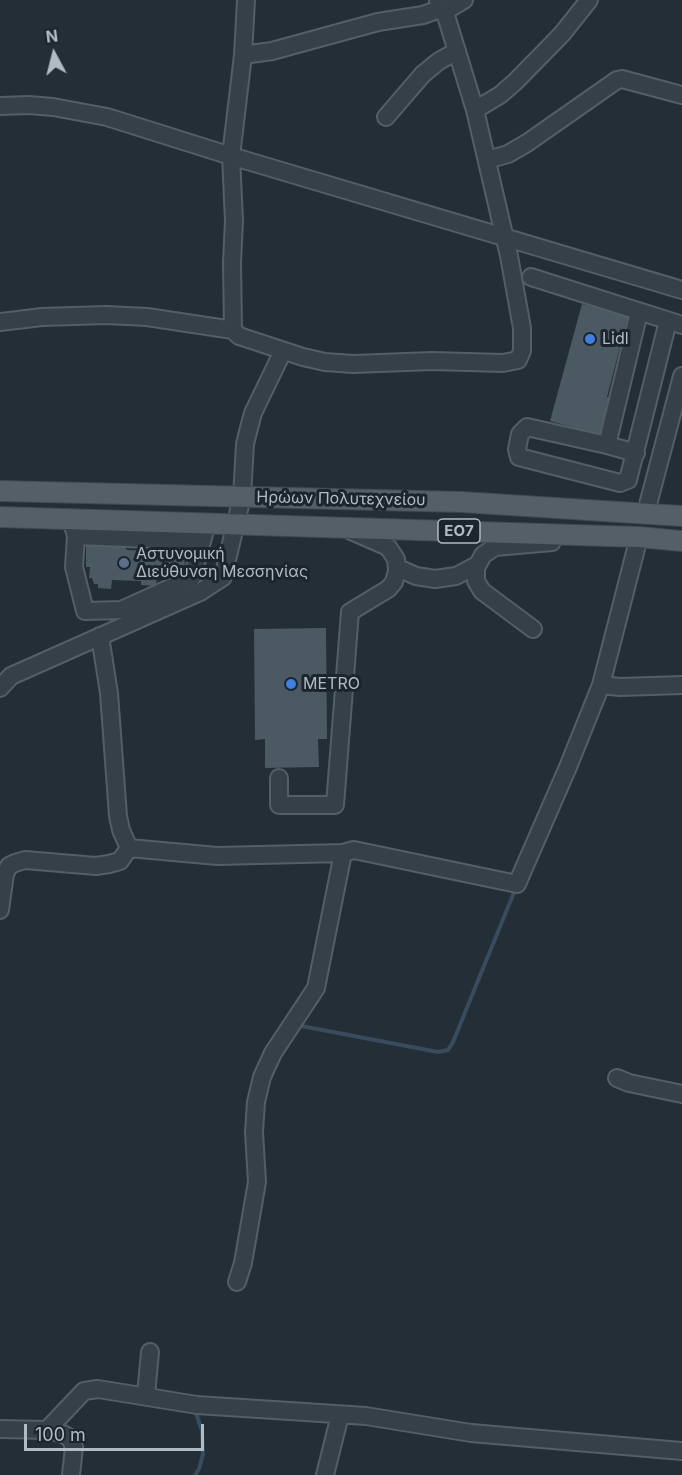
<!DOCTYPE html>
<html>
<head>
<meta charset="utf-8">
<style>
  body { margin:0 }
  #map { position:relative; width:682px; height:1475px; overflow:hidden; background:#232e37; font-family:Inter,sans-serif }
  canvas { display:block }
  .north { position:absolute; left:24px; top:24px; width:60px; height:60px; -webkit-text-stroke:4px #1c252d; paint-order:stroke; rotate:353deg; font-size:16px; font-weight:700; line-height:24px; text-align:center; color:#b1bbc4 }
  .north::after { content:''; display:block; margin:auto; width:21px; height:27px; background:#b1bbc4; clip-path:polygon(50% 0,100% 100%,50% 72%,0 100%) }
  .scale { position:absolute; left:24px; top:1424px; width:180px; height:27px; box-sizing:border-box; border:3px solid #b1bbc4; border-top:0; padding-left:8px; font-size:18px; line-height:21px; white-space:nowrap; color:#b1bbc4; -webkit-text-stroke:4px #1c252d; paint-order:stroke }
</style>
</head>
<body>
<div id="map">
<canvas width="682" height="1475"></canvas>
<div class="north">N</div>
<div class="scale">100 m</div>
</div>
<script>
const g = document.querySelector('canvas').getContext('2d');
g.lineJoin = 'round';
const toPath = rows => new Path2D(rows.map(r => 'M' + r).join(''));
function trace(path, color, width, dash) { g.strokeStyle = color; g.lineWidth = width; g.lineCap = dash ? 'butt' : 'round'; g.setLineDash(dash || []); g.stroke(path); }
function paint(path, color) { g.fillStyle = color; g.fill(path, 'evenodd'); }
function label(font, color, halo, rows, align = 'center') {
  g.font = font + ' Inter,sans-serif'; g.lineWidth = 6; g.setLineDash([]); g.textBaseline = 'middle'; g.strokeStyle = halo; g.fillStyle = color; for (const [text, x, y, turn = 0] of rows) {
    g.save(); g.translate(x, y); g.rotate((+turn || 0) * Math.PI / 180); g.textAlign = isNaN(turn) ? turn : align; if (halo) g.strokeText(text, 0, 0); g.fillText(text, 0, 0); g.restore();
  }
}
trace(toPath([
  [296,1025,438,1052,448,1050,453,1042,515,890],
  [195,1410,202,1431,203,1454,199,1469,195,1475]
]), '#384c5d', 4);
paint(toPath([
  [582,304,628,316,607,397,618,400,608,437,550,421],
  [86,542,114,547,117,544,122,544,127,550,155,551,159,546,168,546,169,549,186,548,184,572,176,572,170,578,157,577,156,586,141,585,141,581,112,580,111,589,98,588,98,584,94,584,92,578,89,578,90,567,86,567],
  [326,628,327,739,318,739,319,767,265,768,265,739,255,740,254,629]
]), '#4b5963');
const minor = toPath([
  [444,12,464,0],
  [243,55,272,51,378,22,423,15,442,8],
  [0,106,29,105,53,107,107,117,231,156,682,290],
  [475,110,500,95,515,82,562,34,589,0],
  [386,117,423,74,439,61,457,51],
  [487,160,508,154,527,143,617,80,622,79,682,95],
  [531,277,682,325],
  [639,312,607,445,527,427,520,434,517,449,519,457,620,483,628,480,668,321],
  [0,322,42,317,106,315,147,317,233,330,239,336,303,357,325,362,353,364,432,361,503,363,518,360,522,351,522,328,509,256,475,110,447,19,438,0],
  [233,330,232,262,234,221,231,156,243,55,246,0],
  [607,445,636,453],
  [646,512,682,376],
  [71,519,76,536,74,567,85,611,121,610,192,578,207,523],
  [76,536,201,541],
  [398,568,416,576,435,579,456,576,477,565],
  [533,629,482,591,476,581,476,568,483,555,495,547,552,542],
  [100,636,109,693,118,816,121,830,129,848,217,856,343,853,354,850,517,884,568,767,601,685,639,537],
  [601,685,620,687,682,685],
  [0,688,11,676,200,592,223,577,242,497,245,444,249,428,253,413,283,351],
  [279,778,279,805,335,805,350,612,388,589,394,582,397,571,396,559,388,547,349,530],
  [0,910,5,874,9,866,15,863,25,860,96,866,109,864,120,861,129,848],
  [617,1078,629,1083,682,1094],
  [237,1282,243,1263,257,1182,254,1132,256,1102,262,1077,273,1053,316,988,343,853],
  [146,1395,150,1352],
  [0,1429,47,1430,84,1391,98,1389,197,1405,366,1416,471,1433,682,1451],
  [47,1430,63,1434,70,1438,74,1447,71,1475],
  [325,1475,340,1415]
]);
const major = toPath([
  [0,491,462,502,682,516],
  [0,517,639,537,682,541]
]);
trace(minor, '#545e66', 20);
trace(major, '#404951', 22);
trace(minor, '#364048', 16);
trace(major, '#545f68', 20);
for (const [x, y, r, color] of [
  [590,339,6,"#3f7fe0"],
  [124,563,6,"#5c6f8a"],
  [291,684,6,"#3f7fe0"]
]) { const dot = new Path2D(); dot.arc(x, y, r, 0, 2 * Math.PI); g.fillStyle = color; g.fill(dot); trace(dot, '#1c252d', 2); }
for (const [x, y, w] of [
  [459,531,42]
]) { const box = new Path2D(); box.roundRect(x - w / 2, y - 12, w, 24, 4.5); g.fillStyle = '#1c252d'; g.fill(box); trace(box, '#b1bbc4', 1.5); }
label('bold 15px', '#b1bbc4', null, [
  ["ΕΟ7",459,531]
]);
label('16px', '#b1bbc4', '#1c252d', [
  ["Lidl",602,339],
  ["Αστυνομική",136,554],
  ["Διεύθυνση Μεσσηνίας",136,572],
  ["METRO",303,684]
], 'left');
label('16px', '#b1bbc4', '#1c252d', [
  ["Ηρώων Πολυτεχνείου",341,499,1]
]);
</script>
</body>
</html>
